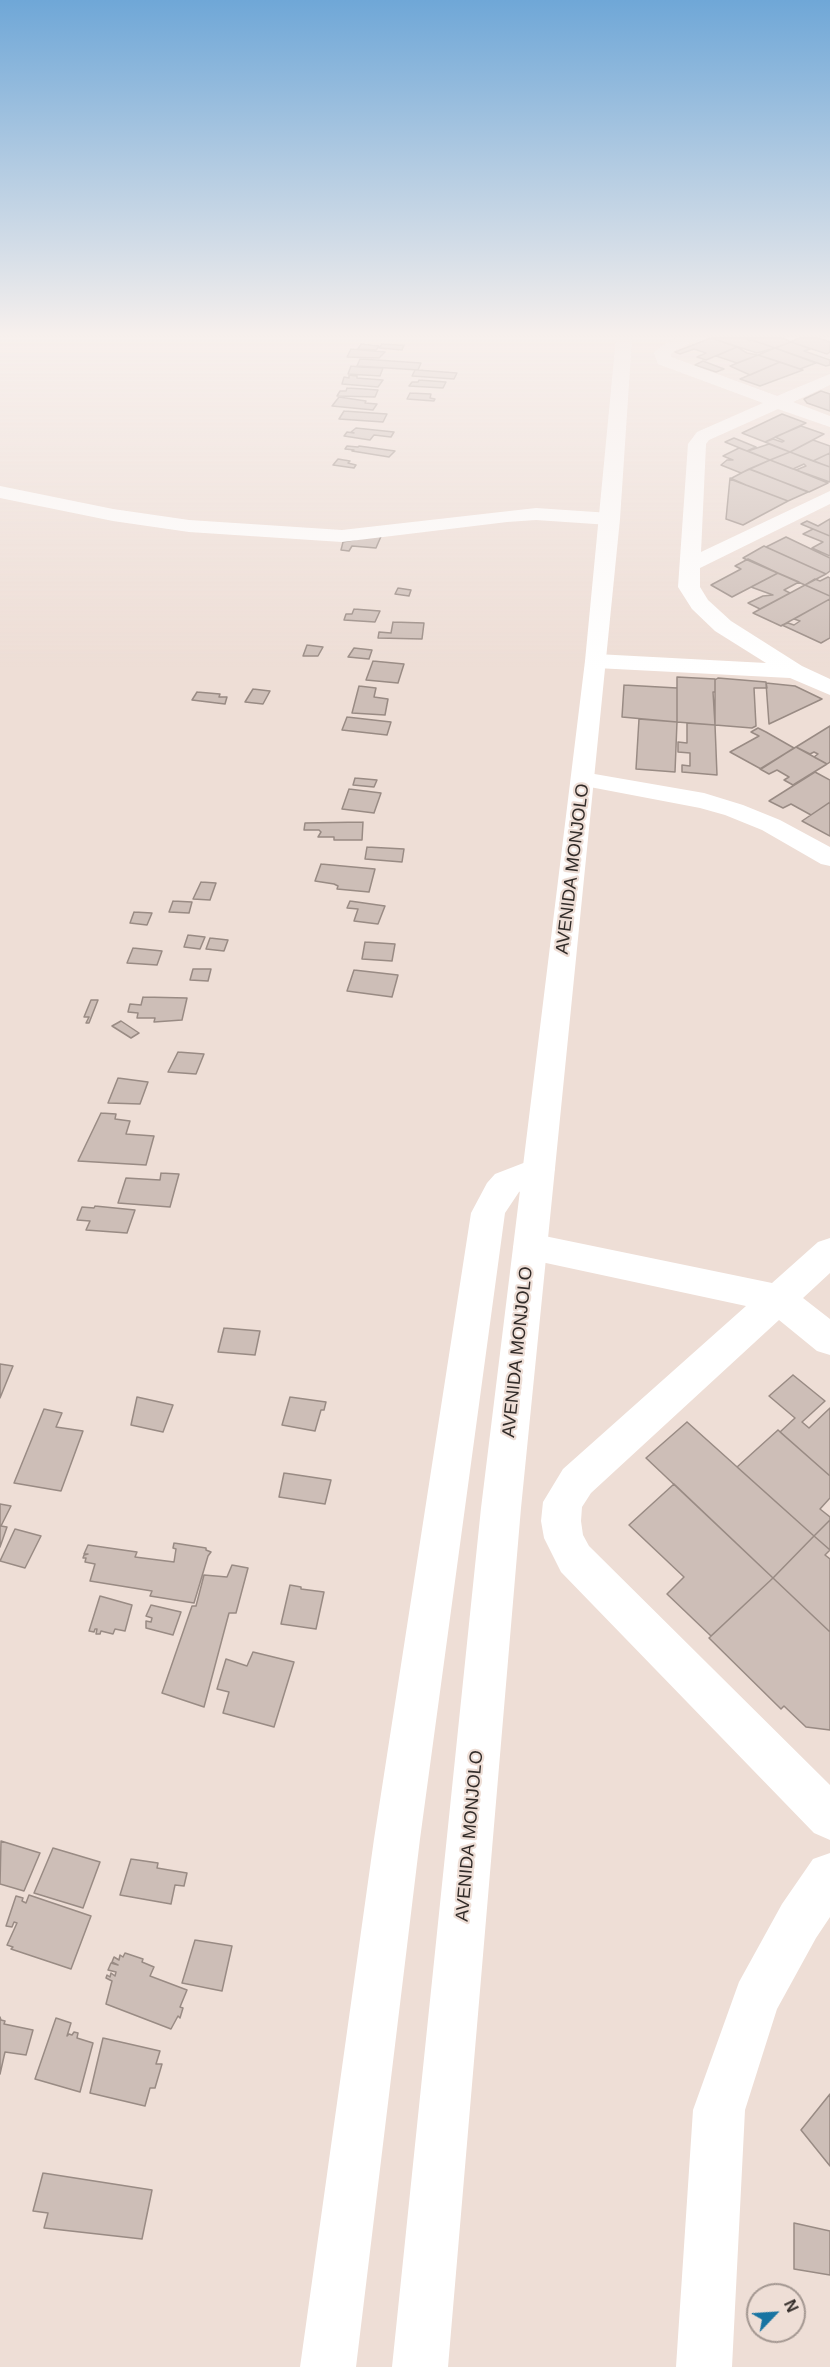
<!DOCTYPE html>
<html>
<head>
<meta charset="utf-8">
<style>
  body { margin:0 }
  #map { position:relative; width:830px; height:2367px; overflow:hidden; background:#eeded6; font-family:Helvetica,sans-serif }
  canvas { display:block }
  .north { position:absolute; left:746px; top:2283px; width:60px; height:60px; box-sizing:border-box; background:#eeded6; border:2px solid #a39791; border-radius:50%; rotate:65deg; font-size:16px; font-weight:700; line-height:24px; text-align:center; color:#322c29 }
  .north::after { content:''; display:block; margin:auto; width:21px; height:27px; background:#1874a2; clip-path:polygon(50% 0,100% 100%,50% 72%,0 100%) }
</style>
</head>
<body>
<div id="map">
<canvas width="830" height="2367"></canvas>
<div class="north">N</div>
</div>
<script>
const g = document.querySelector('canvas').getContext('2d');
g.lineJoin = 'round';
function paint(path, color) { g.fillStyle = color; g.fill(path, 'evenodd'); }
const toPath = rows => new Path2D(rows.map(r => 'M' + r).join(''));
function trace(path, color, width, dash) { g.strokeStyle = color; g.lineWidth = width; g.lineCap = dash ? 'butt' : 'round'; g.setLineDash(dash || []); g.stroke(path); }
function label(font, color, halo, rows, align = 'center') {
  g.font = font + ' Helvetica,sans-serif'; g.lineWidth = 4.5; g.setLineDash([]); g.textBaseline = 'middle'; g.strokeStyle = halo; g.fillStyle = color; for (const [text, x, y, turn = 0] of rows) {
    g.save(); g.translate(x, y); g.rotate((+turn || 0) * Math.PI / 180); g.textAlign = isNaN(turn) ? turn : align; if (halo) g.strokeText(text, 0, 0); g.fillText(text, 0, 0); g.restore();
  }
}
const building = toPath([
  [711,338,737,347,706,360,697,357,706,353,694,349,680,354,675,352,711,338],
  [711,338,746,338,749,341,752,340,775,348,757,353,711,338],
  [746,338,782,338,791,342,775,348,746,338],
  [799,338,818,338,830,342,830,352,827,354,791,342,799,338],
  [791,342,811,349,804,351,830,360,830,365,826,366,775,348,791,342],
  [361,344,379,346,376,350,358,349,361,344],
  [382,344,399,345,404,345,402,350,379,348,382,344],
  [737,347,747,353,758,355,737,363,716,356,737,347],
  [775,348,816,363,800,369,758,355,775,348],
  [351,349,385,352,379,358,347,357,351,349],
  [758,355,780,362,750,375,730,366,758,355],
  [360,359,377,360,421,363,418,370,357,366,360,359],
  [703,361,724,369,716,372,695,365,703,361],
  [780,362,803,370,760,386,740,379,780,362],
  [351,366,360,367,383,368,380,376,348,374,351,366],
  [415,370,418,370,457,373,454,379,412,376,415,370],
  [349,375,357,376,357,378,383,380,378,387,342,384,344,377,349,378,349,375],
  [419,380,446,382,443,388,409,386,412,382,418,382,419,380],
  [347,388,364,389,378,390,375,397,337,396,340,391,346,391,347,388],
  [821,391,830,394,830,411,807,403,804,399,821,391],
  [410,393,431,394,430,398,435,399,434,401,407,399,410,393],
  [339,397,366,401,365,403,377,404,373,410,332,406,339,397],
  [344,411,387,414,383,422,339,419,344,411],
  [782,414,806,423,765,442,742,433,782,414],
  [801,426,824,434,790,452,765,442,773,439,782,442,784,441,775,437,801,426],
  [356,428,394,432,391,437,374,435,370,440,344,436,347,432,354,433,351,432,356,428],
  [734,438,756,447,747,451,725,442,734,438],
  [813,440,830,446,830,453,813,461,790,452,813,440],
  [769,444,790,452,770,460,748,451,769,444],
  [347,446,358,447,359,446,395,451,389,457,352,451,354,450,345,449,347,446],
  [739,448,747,451,770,460,741,473,721,465,727,460,733,460,723,456,739,448],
  [790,452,830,467,830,482,796,470,806,466,804,464,793,469,770,460,790,452],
  [830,453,830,467,813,461,830,453],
  [338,459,350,461,348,463,356,465,354,468,333,465,338,459],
  [770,460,796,470,828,483,809,492,749,469,770,460],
  [749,469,755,471,808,492,788,501,730,479,749,469],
  [730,478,746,485,788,501,743,525,726,519,730,478],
  [830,519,830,536,801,524,807,521,818,526,830,519],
  [813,529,830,536,830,556,812,548,823,542,803,534,813,529],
  [382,534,376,548,352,546,349,551,341,550,343,542,382,534],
  [786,537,830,558,830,571,826,574,766,547,786,537],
  [764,546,766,547,826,574,805,585,743,558,764,546],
  [748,559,778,573,732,597,711,585,741,569,735,566,748,559],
  [778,573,799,582,784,590,790,593,760,609,748,603,763,596,773,595,751,587,778,573],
  [828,577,830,578,830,596,805,585,815,579,820,581,828,577],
  [805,585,830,596,830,599,781,626,753,613,805,585],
  [398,588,411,590,409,596,395,594,398,588],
  [830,599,830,638,821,643,782,625,788,623,794,625,800,621,794,619,830,599],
  [354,609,380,611,375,622,344,620,346,614,352,614,354,609],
  [393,622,424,623,422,639,378,638,379,632,391,633,393,622],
  [307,645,323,647,318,656,303,656,307,645],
  [354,648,372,650,369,659,348,657,354,648],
  [373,661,404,664,398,683,366,680,373,661],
  [677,677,715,679,715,692,713,692,715,725,677,722,677,677],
  [718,678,766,682,767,688,754,688,756,726,752,728,715,725,715,680,718,678],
  [766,683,795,686,822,699,769,724,766,683],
  [624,685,677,688,677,722,622,717,624,685],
  [359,686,376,688,374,697,388,699,385,715,352,713,359,686],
  [253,689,270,691,263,704,245,702,253,689],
  [197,692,220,694,219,697,227,697,225,704,192,700,197,692],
  [347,717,391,722,387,735,342,730,347,717],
  [639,719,677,722,675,772,636,769,639,719],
  [687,723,715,725,717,775,682,772,682,765,690,766,690,753,678,752,678,742,687,743,687,723],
  [830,726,830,762,827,764,814,757,818,754,814,752,810,754,796,747,830,726],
  [758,728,766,732,794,748,761,769,730,752,759,736,751,732,758,728],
  [796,747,827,764,793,785,784,780,789,777,777,770,769,774,760,769,796,747],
  [815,772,830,780,830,802,811,815,791,804,783,808,769,801,815,772],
  [355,778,377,780,374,787,353,785,355,778],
  [349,789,381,793,374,813,342,809,349,789],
  [830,802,830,836,802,821,830,802],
  [363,822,362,840,334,840,334,837,318,837,321,832,319,830,304,830,305,823,363,822],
  [367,847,404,849,402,862,365,859,367,847],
  [321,864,375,869,369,892,337,889,338,886,334,884,315,881,321,864],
  [201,882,216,883,210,900,193,899,201,882],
  [173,901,192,902,189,913,169,912,173,901],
  [350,901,385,906,378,924,354,921,358,909,347,908,350,901],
  [134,912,152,913,147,925,130,923,134,912],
  [188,935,205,937,200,949,184,947,188,935],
  [210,938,228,940,224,951,206,949,210,938],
  [365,942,395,944,392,961,362,959,365,942],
  [133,948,162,951,157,965,127,963,133,948],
  [193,969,211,969,208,981,190,980,193,969],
  [354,970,398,975,392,997,347,991,354,970],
  [143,997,187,998,182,1020,154,1022,155,1018,137,1018,138,1013,128,1012,130,1004,141,1005,143,997],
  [91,1000,98,1000,89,1023,86,1023,89,1017,84,1017,91,1000],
  [121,1021,139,1033,131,1038,112,1026,121,1021],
  [178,1052,204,1054,196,1074,168,1072,178,1052],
  [118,1078,148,1082,140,1104,108,1103,118,1078],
  [101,1113,116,1114,115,1119,130,1121,126,1134,154,1136,146,1165,78,1161,101,1113],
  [161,1173,179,1174,170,1207,118,1203,126,1178,160,1180,161,1173],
  [95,1206,135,1210,127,1233,86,1230,90,1221,77,1220,82,1207,94,1208,95,1206],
  [224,1328,260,1331,255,1355,218,1352,224,1328],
  [0,1364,13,1366,0,1398,0,1364],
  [793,1375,825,1401,802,1422,809,1428,830,1408,830,1476,780,1432,795,1418,769,1396,793,1375],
  [137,1397,173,1405,163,1432,131,1425,137,1397],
  [290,1397,326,1402,324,1410,321,1410,315,1431,282,1425,290,1397],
  [44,1409,62,1413,56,1427,83,1431,61,1491,14,1483,44,1409],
  [687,1422,814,1536,773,1578,646,1458,687,1422],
  [778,1430,830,1476,830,1498,820,1509,830,1517,830,1520,814,1536,737,1467,778,1430],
  [284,1473,331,1480,325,1504,279,1497,284,1473],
  [674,1484,773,1578,711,1636,667,1594,684,1577,629,1525,674,1484],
  [0,1504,11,1506,1,1526,7,1527,0,1547,0,1504],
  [830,1520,830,1550,814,1536,830,1520],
  [15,1529,41,1536,25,1568,0,1561,15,1529],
  [814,1536,830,1550,825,1555,830,1559,830,1632,773,1578,814,1536],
  [174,1543,206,1548,206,1550,211,1552,208,1556,194,1603,150,1596,152,1591,90,1581,95,1564,85,1562,86,1558,83,1558,84,1555,88,1554,84,1554,88,1545,137,1552,135,1557,174,1562,176,1549,173,1548,174,1543],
  [232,1565,248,1568,236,1613,229,1613,204,1707,162,1693,192,1606,196,1606,204,1575,227,1577,232,1565],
  [773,1578,830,1632,830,1730,806,1727,784,1706,781,1709,709,1638,773,1578],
  [290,1585,301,1587,301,1589,324,1592,316,1629,281,1624,290,1585],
  [100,1596,132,1605,125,1631,115,1629,113,1634,101,1631,100,1634,96,1634,97,1629,95,1629,94,1632,89,1631,100,1596],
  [151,1605,181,1612,173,1635,146,1628,146,1621,151,1622,152,1618,146,1616,151,1605],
  [253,1652,294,1662,274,1727,223,1713,229,1692,217,1689,226,1659,247,1666,253,1652],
  [1,1841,40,1853,24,1891,0,1884,1,1841],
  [53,1848,100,1862,83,1908,34,1893,53,1848],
  [131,1859,158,1863,157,1868,187,1873,184,1886,175,1885,171,1904,120,1895,131,1859],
  [29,1895,91,1916,71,1969,11,1949,13,1947,7,1945,17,1923,14,1922,12,1927,6,1926,16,1896,23,1898,22,1901,26,1903,29,1895],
  [195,1940,232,1946,222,1991,182,1983,195,1940],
  [125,1953,143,1959,142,1962,154,1967,150,1976,187,1990,180,2007,183,2008,180,2018,178,2016,171,2029,106,2004,112,1981,106,1978,107,1975,110,1977,111,1973,115,1976,116,1972,108,1970,111,1963,118,1965,112,1962,114,1957,119,1960,120,1955,123,1957,125,1953],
  [0,2017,1,2020,5,2021,4,2024,33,2030,26,2055,5,2052,0,2074,0,2017],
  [56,2018,71,2023,67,2036,69,2034,72,2035,74,2032,78,2033,77,2038,93,2043,80,2092,35,2079,56,2018],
  [103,2038,160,2051,156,2064,162,2064,155,2088,150,2088,145,2106,90,2093,103,2038],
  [830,2094,830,2166,801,2130,830,2094],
  [43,2173,152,2190,142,2239,44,2228,48,2213,33,2211,43,2173],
  [794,2223,830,2231,830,2275,794,2269,794,2223]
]);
paint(building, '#cdbeb7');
trace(building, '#998b84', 1.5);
paint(toPath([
  [676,338,699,338,675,350,671,354,671,357,777,396,830,374,830,385,793,402,830,416,830,427,778,409,709,440,706,444,701,552,830,491,830,504,700,568,700,587,708,600,731,621,802,666,830,679,830,695,790,678,596,668,588,666,585,661,588,656,596,654,766,663,715,631,692,609,678,587,688,444,697,432,763,403,658,364,654,353,656,350,676,338],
  [0,486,113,509,189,520,342,530,536,508,610,513,617,515,620,519,617,523,610,525,536,520,507,522,342,542,189,532,113,521,0,498,0,486],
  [583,772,704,793,743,805,780,820,830,847,830,866,821,864,762,830,725,815,700,808,574,784,571,779,574,774,583,772],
  [539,1157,551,1160,555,1169,551,1178,519,1192,505,1213,420,1839,356,2367,300,2367,374,1839,471,1213,487,1183,495,1174,539,1157],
  [530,1233,772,1283,818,1242,830,1238,830,1273,803,1298,830,1319,830,1355,817,1351,779,1320,591,1493,582,1507,581,1521,583,1535,589,1546,830,1785,830,1840,814,1833,561,1572,544,1538,541,1521,543,1502,563,1469,746,1306,518,1257,513,1247,518,1237,530,1233],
  [830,1853,830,1917,816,1938,777,2009,745,2110,732,2367,676,2367,693,2110,739,1982,782,1904,813,1859,830,1853]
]), '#fff');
paint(toPath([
  [616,338,632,338,620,519,521,1508,448,2367,392,2367,481,1508,585,661,616,338]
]), '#fff');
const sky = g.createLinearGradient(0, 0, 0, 670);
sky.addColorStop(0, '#6fa7d7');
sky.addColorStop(0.5, '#f7f0ed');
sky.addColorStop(1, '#f7f0ed00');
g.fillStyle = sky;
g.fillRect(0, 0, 830, 670);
label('18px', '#322c29', '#eeded6', [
  ["AVENIDA MONJOLO",573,869,-83],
  ["AVENIDA MONJOLO",518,1352,-84],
  ["AVENIDA MONJOLO",470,1836,-85]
]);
</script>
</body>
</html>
